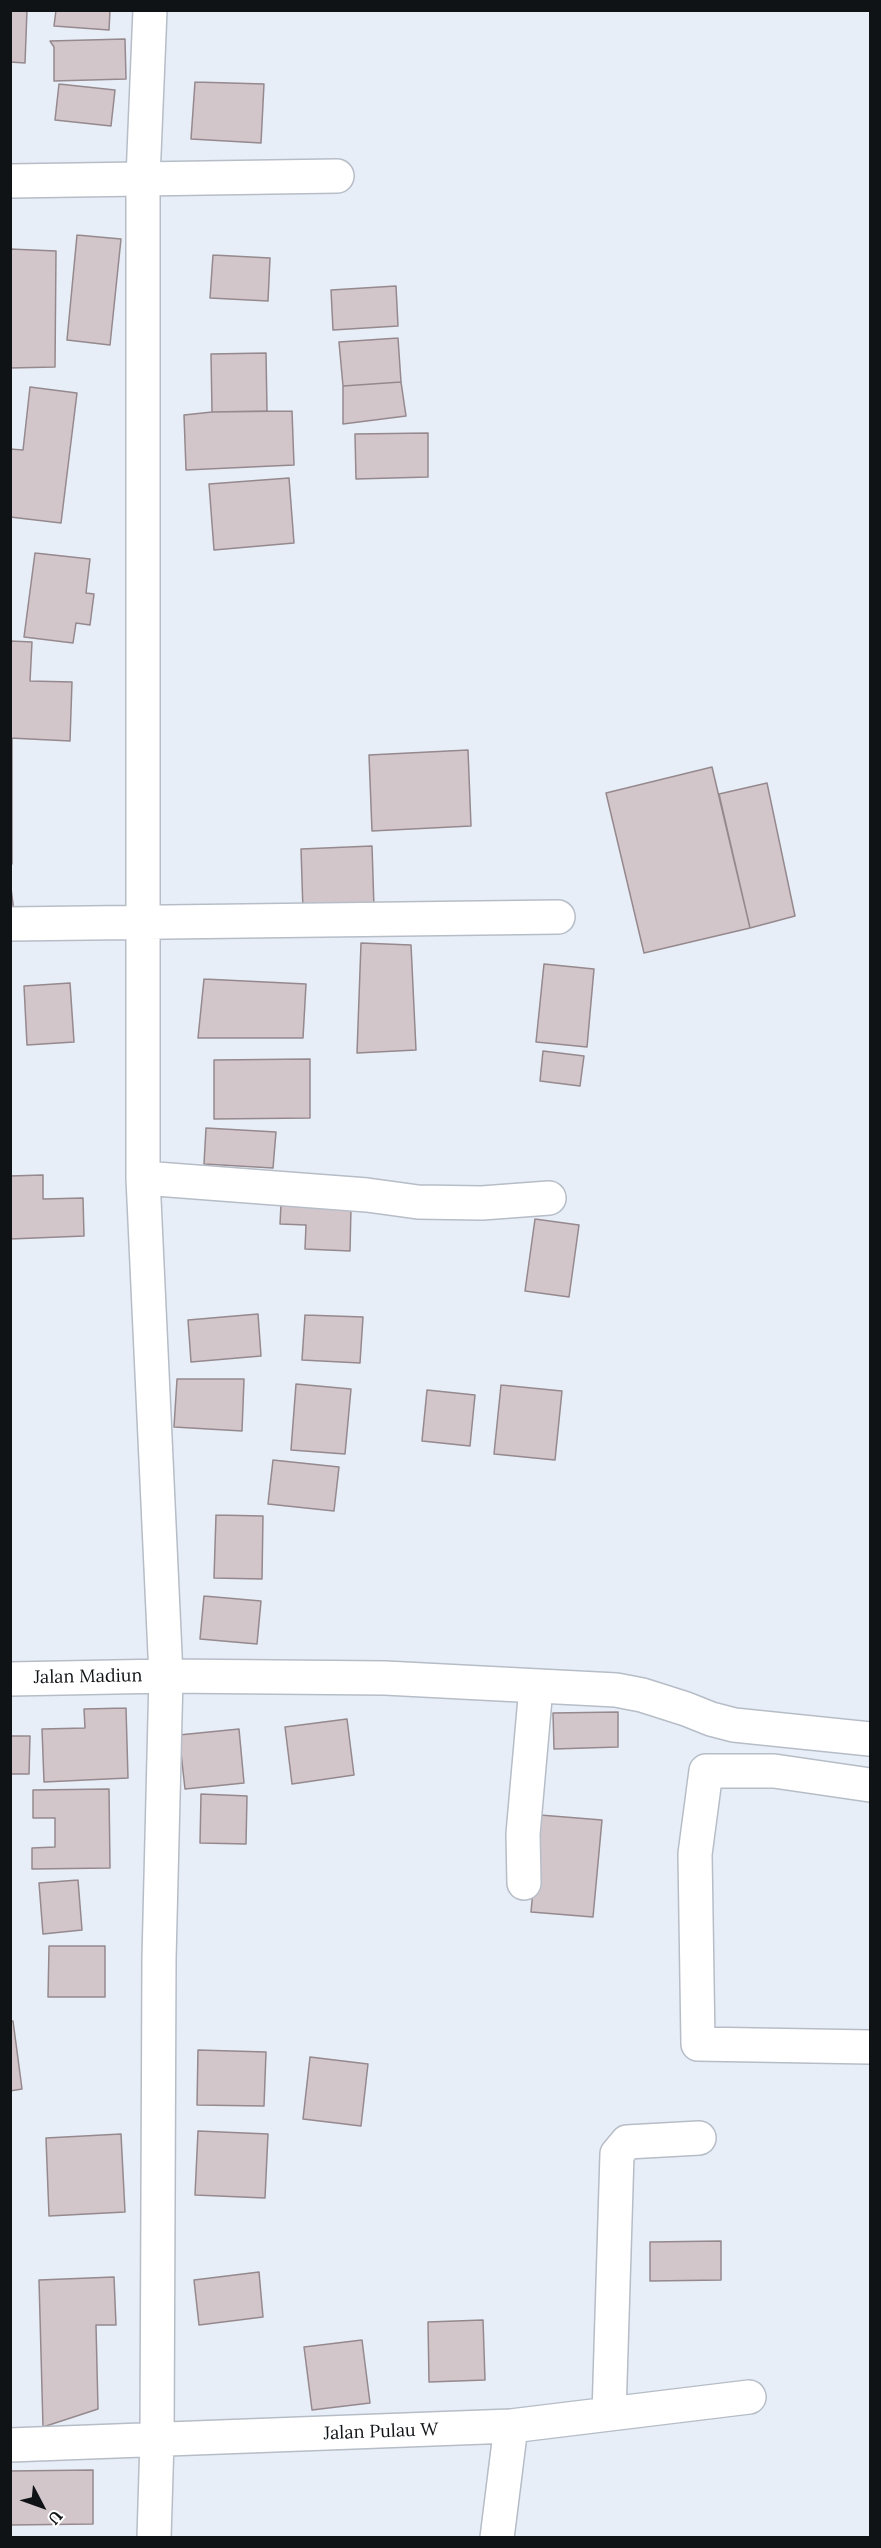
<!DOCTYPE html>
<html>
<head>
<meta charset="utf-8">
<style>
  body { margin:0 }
  #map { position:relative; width:881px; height:2548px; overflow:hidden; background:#e7eef8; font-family:Lora,serif }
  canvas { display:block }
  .frame { position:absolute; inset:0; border:12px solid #101316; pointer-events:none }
  .north { position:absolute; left:12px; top:2476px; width:60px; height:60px; -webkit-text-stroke:4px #fff; paint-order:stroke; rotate:131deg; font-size:16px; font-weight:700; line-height:24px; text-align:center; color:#101316 }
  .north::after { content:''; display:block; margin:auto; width:21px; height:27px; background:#101316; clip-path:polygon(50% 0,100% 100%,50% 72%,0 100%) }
</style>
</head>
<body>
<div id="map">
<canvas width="881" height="2548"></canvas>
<div class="frame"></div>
<div class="north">U</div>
</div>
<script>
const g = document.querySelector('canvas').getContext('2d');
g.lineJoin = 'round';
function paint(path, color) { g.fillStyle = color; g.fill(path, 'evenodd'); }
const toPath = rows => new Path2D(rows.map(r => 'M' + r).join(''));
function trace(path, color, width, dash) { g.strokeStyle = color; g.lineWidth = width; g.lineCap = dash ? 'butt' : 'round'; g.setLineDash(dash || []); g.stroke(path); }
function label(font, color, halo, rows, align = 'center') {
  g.font = font + ' Lora,serif'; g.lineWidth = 4.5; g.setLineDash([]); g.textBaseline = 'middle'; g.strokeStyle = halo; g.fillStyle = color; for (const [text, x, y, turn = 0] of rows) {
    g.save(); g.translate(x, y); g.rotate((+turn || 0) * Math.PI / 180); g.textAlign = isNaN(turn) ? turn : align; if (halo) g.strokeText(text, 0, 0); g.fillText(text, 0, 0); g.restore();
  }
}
const building = toPath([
  [10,10,27,10,25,63,10,62,10,10],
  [56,10,110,10,109,30,54,26,56,10],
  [125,39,126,79,54,81,54,47,50,41,125,39],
  [195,82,264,84,261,143,191,139,195,82],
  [59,84,115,90,111,126,55,120,59,84],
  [77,235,121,239,110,345,67,340,77,235],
  [10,249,56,251,55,367,10,368,10,249],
  [213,255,270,258,268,301,210,298,213,255],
  [396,286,398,326,333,330,331,290,396,286],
  [398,338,401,382,343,386,339,342,398,338],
  [266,353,267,411,212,412,211,354,266,353],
  [401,382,406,416,343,424,343,386,401,382],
  [30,387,77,393,61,523,10,517,10,449,23,450,30,387],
  [292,411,294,465,186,470,184,415,212,412,292,411],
  [428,433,428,477,356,479,355,434,428,433],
  [289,478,294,543,214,550,209,484,289,478],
  [35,553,90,559,86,593,94,594,90,625,76,623,73,643,24,637,35,553],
  [10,641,32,642,30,681,72,682,70,741,10,738,10,641],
  [10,739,12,739,12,864,10,864,10,739],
  [468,750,471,826,372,831,369,755,468,750],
  [712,767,750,928,644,953,606,793,712,767],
  [767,783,795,916,750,928,719,794,767,783],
  [372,846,374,908,303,911,301,849,372,846],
  [10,880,14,912,10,912,10,880],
  [361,943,411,945,416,1050,357,1053,361,943],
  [544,964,594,969,587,1047,536,1042,544,964],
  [204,979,306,984,303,1038,198,1038,204,979],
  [70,983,74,1042,27,1045,24,986,70,983],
  [543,1051,584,1056,580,1086,540,1081,543,1051],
  [310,1059,310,1118,214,1119,214,1060,310,1059],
  [206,1128,276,1132,273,1168,204,1164,206,1128],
  [43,1175,43,1199,83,1198,84,1236,10,1239,10,1176,43,1175],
  [281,1204,351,1207,350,1251,305,1249,306,1225,280,1224,281,1204],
  [535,1219,579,1225,569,1297,525,1291,535,1219],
  [258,1314,261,1356,191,1362,188,1320,258,1314],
  [305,1315,363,1317,360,1363,302,1360,305,1315],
  [177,1379,244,1379,242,1431,174,1427,177,1379],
  [296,1384,351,1389,345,1454,291,1450,296,1384],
  [501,1385,562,1391,555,1460,494,1454,501,1385],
  [427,1390,475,1395,470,1446,422,1441,427,1390],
  [273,1460,339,1467,334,1511,268,1504,273,1460],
  [216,1515,263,1516,262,1579,214,1578,216,1515],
  [204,1596,261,1601,257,1644,200,1639,204,1596],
  [126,1708,128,1778,44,1782,42,1729,85,1728,84,1709,126,1708],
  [618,1712,618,1747,554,1749,553,1713,618,1712],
  [347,1719,354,1775,292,1784,285,1727,347,1719],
  [239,1729,244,1783,185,1789,179,1735,239,1729],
  [10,1736,30,1736,29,1774,10,1774,10,1736],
  [109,1789,110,1868,32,1869,32,1848,55,1847,55,1818,33,1818,33,1790,109,1789],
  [201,1794,247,1796,246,1844,200,1843,201,1794],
  [540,1815,602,1820,593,1917,531,1912,540,1815],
  [78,1880,82,1930,43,1934,39,1883,78,1880],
  [49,1946,105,1946,105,1997,48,1997,49,1946],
  [10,2021,13,2021,22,2089,10,2091,10,2021],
  [198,2050,266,2052,264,2106,197,2105,198,2050],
  [310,2057,368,2064,361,2126,303,2119,310,2057],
  [198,2131,268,2134,265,2198,195,2195,198,2131],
  [121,2134,125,2212,49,2216,46,2138,121,2134],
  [721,2241,721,2280,650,2281,650,2242,721,2241],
  [259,2272,263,2317,199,2325,194,2280,259,2272],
  [114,2277,116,2325,96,2325,98,2409,43,2427,39,2280,114,2277],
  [483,2320,485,2380,429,2382,428,2322,483,2320],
  [362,2340,370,2403,312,2410,304,2347,362,2340],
  [93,2470,93,2524,10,2525,10,2471,93,2470]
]);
paint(building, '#d2c6ca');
trace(building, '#95898d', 1.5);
const minor = toPath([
  [150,10,143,178,143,1178,166,1676,159,1959,157,2440,154,2538],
  [10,181,337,176],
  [10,924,558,917],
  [143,1178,367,1195,418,1202,482,1203,549,1198],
  [10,1679,166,1676,385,1678,616,1690,642,1695,686,1709,711,1719,734,1725,870,1739],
  [870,1785,774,1771,706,1771,695,1854,698,2044,870,2047],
  [524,1883,523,1834,536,1687],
  [609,2414,617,2154,627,2142,699,2138],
  [10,2445,511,2426,749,2397],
  [497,2538,511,2426]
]);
trace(minor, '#b7bdc7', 36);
trace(minor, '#fff', 33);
label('18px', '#101316', '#fff', [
  ["Jalan Madiun",88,1677,-1],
  ["Jalan Pulau W",381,2432,-2]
]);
</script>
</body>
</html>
